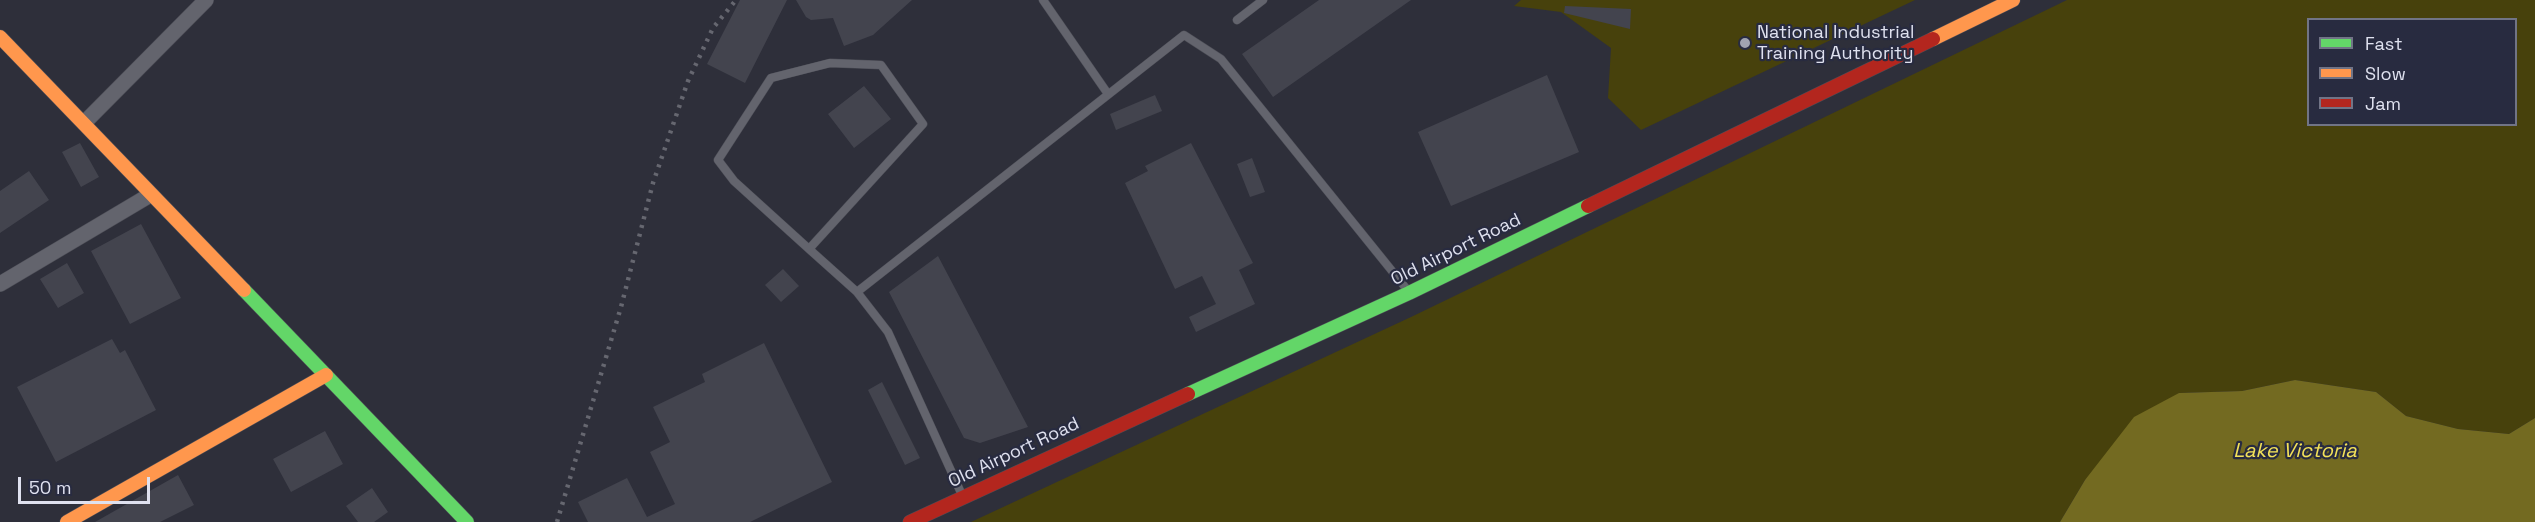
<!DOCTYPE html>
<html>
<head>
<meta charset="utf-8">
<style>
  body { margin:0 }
  #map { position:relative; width:2535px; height:522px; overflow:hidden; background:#2e2f3a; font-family:"Space Grotesk",sans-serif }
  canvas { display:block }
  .legend { position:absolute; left:2307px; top:18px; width:210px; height:108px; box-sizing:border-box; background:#282b40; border:2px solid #717486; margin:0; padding:8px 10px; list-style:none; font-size:18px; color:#dfe1ef }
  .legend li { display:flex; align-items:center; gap:12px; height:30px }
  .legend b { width:30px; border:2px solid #717486 }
  .scale { position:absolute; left:18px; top:477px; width:132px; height:27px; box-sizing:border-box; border:3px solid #dfe1ef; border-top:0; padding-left:8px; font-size:18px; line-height:21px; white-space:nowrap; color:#dfe1ef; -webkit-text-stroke:4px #282b40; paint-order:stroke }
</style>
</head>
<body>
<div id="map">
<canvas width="2535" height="522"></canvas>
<ul class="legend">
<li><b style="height:8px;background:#63d668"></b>Fast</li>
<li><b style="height:8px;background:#ff974d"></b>Slow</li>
<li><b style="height:8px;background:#b3261e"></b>Jam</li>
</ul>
<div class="scale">50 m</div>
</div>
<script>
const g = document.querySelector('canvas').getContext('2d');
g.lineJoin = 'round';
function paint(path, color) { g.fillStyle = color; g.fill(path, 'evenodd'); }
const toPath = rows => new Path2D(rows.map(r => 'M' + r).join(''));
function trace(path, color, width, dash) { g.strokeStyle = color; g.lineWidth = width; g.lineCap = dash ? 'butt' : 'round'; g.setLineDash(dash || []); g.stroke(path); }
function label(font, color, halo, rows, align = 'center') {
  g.font = font + ' "Space Grotesk",sans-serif'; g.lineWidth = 4.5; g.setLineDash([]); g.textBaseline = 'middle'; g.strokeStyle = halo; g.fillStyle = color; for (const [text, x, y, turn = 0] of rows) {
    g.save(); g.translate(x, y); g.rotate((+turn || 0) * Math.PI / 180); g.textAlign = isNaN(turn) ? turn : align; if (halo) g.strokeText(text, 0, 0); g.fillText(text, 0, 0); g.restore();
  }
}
paint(toPath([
  [1521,0,1915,0,1641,130,1608,98,1611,48,1561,12,1514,6],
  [2067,0,2535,0,2535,418,2509,434,2458,429,2406,416,2376,392,2295,380,2242,391,2179,393,2085,480,2060,522,971,522,1411,317],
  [2308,20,2516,20,2516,124,2308,124]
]), '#47410c');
paint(toPath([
  [2295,380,2376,392,2406,416,2458,429,2509,434,2535,418,2535,522,2060,522,2085,480,2134,417,2179,393,2242,391]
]), '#736a21');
paint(toPath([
  [740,0,787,0,745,83,707,64],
  [796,0,912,0,873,35,844,46,833,18,811,20,806,17],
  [1319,0,1411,0,1273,97,1242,54],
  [1565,6,1631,9,1630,29,1564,13],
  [1547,75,1579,152,1451,206,1418,132],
  [864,86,891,119,854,148,828,114],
  [1155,95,1162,111,1116,130,1110,114],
  [80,143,99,177,81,187,62,152],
  [1191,143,1253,263,1239,270,1255,304,1196,332,1189,317,1216,304,1202,276,1175,289,1125,183,1148,171,1145,166],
  [1252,158,1265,192,1250,197,1237,164],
  [29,171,49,200,0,233,0,191],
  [141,224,181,298,130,324,91,251],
  [938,256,1028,427,980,443,964,438,889,292],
  [67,263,84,293,58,308,40,279],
  [783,269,799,286,781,302,765,285],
  [112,339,120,353,125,350,156,410,56,462,17,387],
  [764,343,832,482,750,522,588,522,578,502,627,478,647,517,675,504,650,452,670,442,653,407,705,382,702,374],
  [882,382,920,458,905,465,868,390],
  [325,431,343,464,291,492,273,459],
  [178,475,194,505,160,522,95,522],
  [372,488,388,512,374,522,358,522,346,506]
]), '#43444e');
const lane = toPath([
  [1043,0,1108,94],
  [1237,20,1263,0],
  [809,249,923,124,881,65,830,63,771,78,718,160,734,181,809,249,857,292,1184,35,1221,59,1409,292],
  [857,292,888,332,962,495]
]);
const street = toPath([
  [84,123,206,0],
  [0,284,150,195]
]);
const fast = toPath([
  [244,290,467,522],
  [1188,394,1409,293,1588,206]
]);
const slow = toPath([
  [0,37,244,290],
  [1933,39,2013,0],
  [67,522,326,375]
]);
const jam = toPath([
  [1588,206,1933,39],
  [910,522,1188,394]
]);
trace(lane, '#4c4d56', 9);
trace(street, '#4c4d56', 16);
trace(fast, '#4c4d56', 15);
trace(slow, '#4c4d56', 15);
trace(jam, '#4c4d56', 15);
trace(lane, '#63646d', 8);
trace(street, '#63646d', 15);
trace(fast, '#63d668', 14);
trace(slow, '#ff974d', 14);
trace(jam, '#b3261e', 14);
trace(toPath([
  [557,522,621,307,653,183,688,81,713,28,736,0]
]), '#666770', 4.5, [3, 6]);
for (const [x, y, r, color] of [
  [1745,43,6,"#a1a3b0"]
]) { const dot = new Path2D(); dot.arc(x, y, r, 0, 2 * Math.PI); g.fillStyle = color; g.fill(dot); trace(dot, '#282b40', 2); }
label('18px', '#dfe1ef', '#282b40', [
  ["National Industrial",1757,33],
  ["Training Authority",1757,54]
], 'left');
label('18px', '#dfe1ef', '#282b40', [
  ["Old Airport Road",1456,250,-26],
  ["Old Airport Road",1014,453,-25]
]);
label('italic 20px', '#f3e259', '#282b40', [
  ["Lake Victoria",2295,452]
]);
</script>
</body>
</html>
